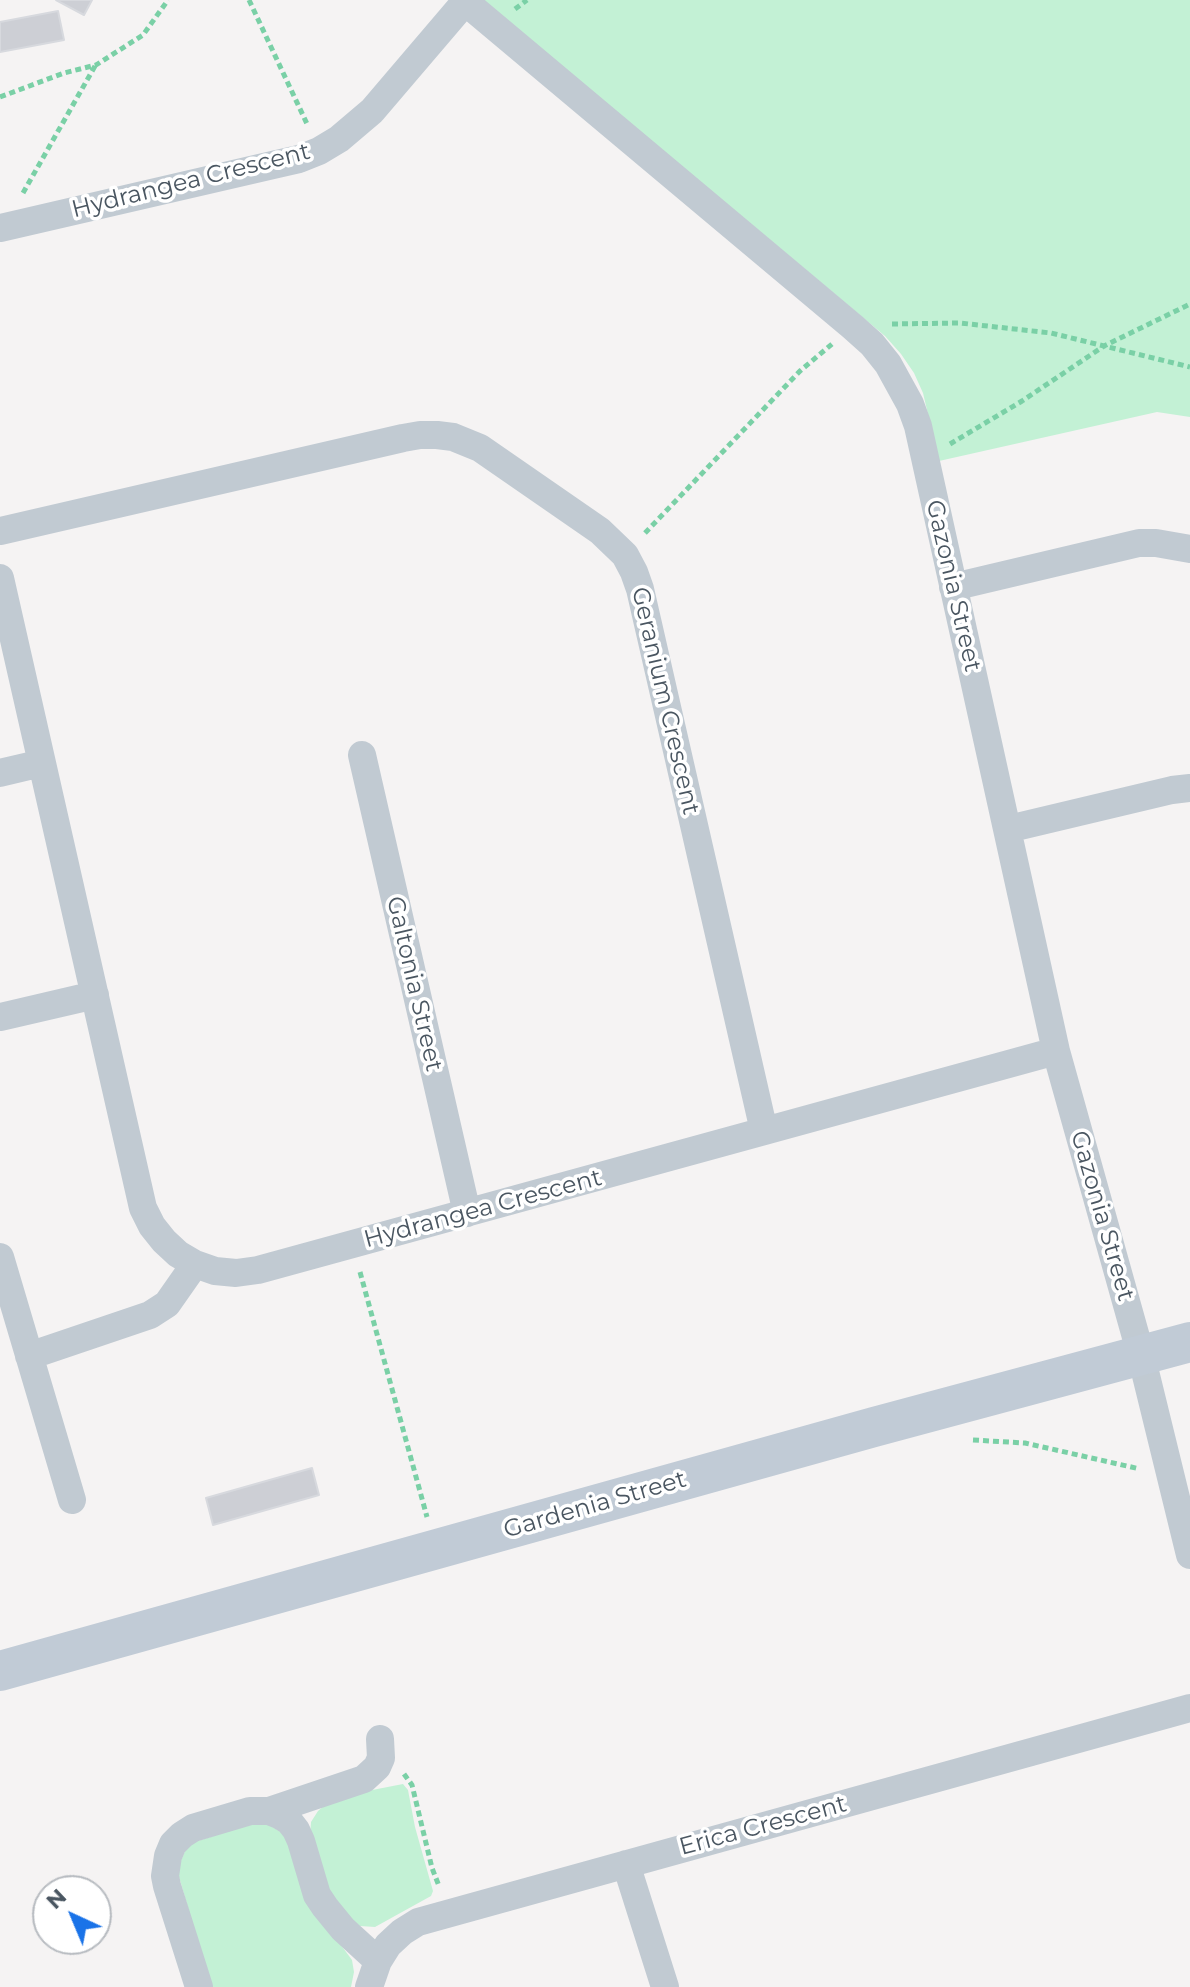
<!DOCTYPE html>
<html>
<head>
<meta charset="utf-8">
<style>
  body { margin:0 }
  #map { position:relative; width:1190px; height:1987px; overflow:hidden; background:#f5f3f3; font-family:Montserrat,sans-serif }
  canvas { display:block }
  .north { position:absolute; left:32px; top:1875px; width:80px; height:80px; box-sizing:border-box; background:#fff; border:2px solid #b7bbc0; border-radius:50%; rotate:316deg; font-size:22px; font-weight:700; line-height:32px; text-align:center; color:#4a5661 }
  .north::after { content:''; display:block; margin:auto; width:28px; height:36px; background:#1a73e8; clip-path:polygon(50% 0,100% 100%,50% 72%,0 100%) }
</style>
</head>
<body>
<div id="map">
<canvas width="1190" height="1987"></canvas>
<div class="north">N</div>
</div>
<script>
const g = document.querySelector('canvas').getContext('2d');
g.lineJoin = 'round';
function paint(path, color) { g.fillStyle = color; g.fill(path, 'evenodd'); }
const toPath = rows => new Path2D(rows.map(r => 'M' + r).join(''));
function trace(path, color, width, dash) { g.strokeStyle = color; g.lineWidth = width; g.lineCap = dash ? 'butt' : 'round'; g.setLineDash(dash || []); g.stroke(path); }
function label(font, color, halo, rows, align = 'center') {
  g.font = font + ' Montserrat,sans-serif'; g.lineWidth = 7; g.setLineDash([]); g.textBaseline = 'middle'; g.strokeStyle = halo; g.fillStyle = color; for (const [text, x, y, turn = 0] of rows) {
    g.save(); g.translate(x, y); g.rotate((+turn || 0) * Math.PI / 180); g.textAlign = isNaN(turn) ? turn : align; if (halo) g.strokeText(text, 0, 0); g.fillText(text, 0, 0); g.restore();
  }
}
paint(toPath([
  [483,0,1190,0,1190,417,1157,412,939,461,923,393,914,373,901,354,885,336],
  [403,1784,408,1790,415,1827,433,1891,431,1896,375,1927,360,1926,348,1917,330,1896,310,1836,311,1822,318,1811,326,1804,362,1792],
  [255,1823,268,1824,287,1836,309,1902,352,1960,354,1972,351,1987,211,1987,177,1870,188,1844]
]), '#c3f1d5');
const building = toPath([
  [56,0,92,0,84,15,56,0],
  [58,11,64,40,0,52,0,22,58,11],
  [312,1468,319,1495,213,1525,206,1498,312,1468]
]);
paint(building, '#cdcfd5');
trace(building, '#d7d9de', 2);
trace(toPath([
  [249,0,308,126],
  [515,9,527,0],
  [0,97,64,73,96,65,143,35,168,0],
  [23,193,95,66],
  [892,324,960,323,1051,333,1190,367],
  [950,444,1022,401,1104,346,1190,304],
  [645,533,800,371,832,344],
  [360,1272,427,1517],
  [973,1440,1025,1443,1140,1469],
  [404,1774,412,1785,432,1868,439,1886]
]), '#7ad0a6', 5, [6, 4]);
trace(toPath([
  [463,0,853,327,872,344,888,364,910,404,918,426,1056,1051,1141,1355,1190,1555],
  [0,228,277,164,299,159,319,151,339,139,372,111,465,2],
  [0,531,403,438,420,435,437,435,453,437,480,448,600,531,625,555,634,572,640,589,764,1131],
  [0,578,143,1208,152,1226,164,1241,178,1254,195,1264,215,1271,236,1273,258,1270,1056,1051],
  [953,587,1139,543,1156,543,1190,549],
  [362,755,467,1213],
  [0,773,42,763],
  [1008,829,1172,790,1190,788],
  [0,1017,95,995],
  [0,1257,72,1500],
  [29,1356,150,1315,167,1304,195,1264],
  [269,1811,364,1779,377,1767,381,1758,380,1739],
  [626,1864,665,1987],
  [199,1987,167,1886,165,1876,168,1856,173,1844,182,1835,193,1828,250,1811,269,1811,279,1815,289,1821,296,1830,301,1841,317,1895,325,1907,343,1929,378,1961],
  [369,1987,378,1961,388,1945,402,1932,418,1922,1190,1708]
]), '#c1cad2', 28);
trace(toPath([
  [0,1671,874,1427,1190,1342]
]), '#c1cbd6', 40);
label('24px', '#4a5661', '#fff', [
  ["Hydrangea Crescent",191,181,-14],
  ["Gazonia Street",953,586,77],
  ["Geranium Crescent",665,701,77],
  ["Galtonia Street",414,984,77],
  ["Hydrangea Crescent",483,1209,-15],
  ["Gazonia Street",1102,1216,74],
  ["Gardenia Street",595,1505,-16],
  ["Erica Crescent",763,1826,-15]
]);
</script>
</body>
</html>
